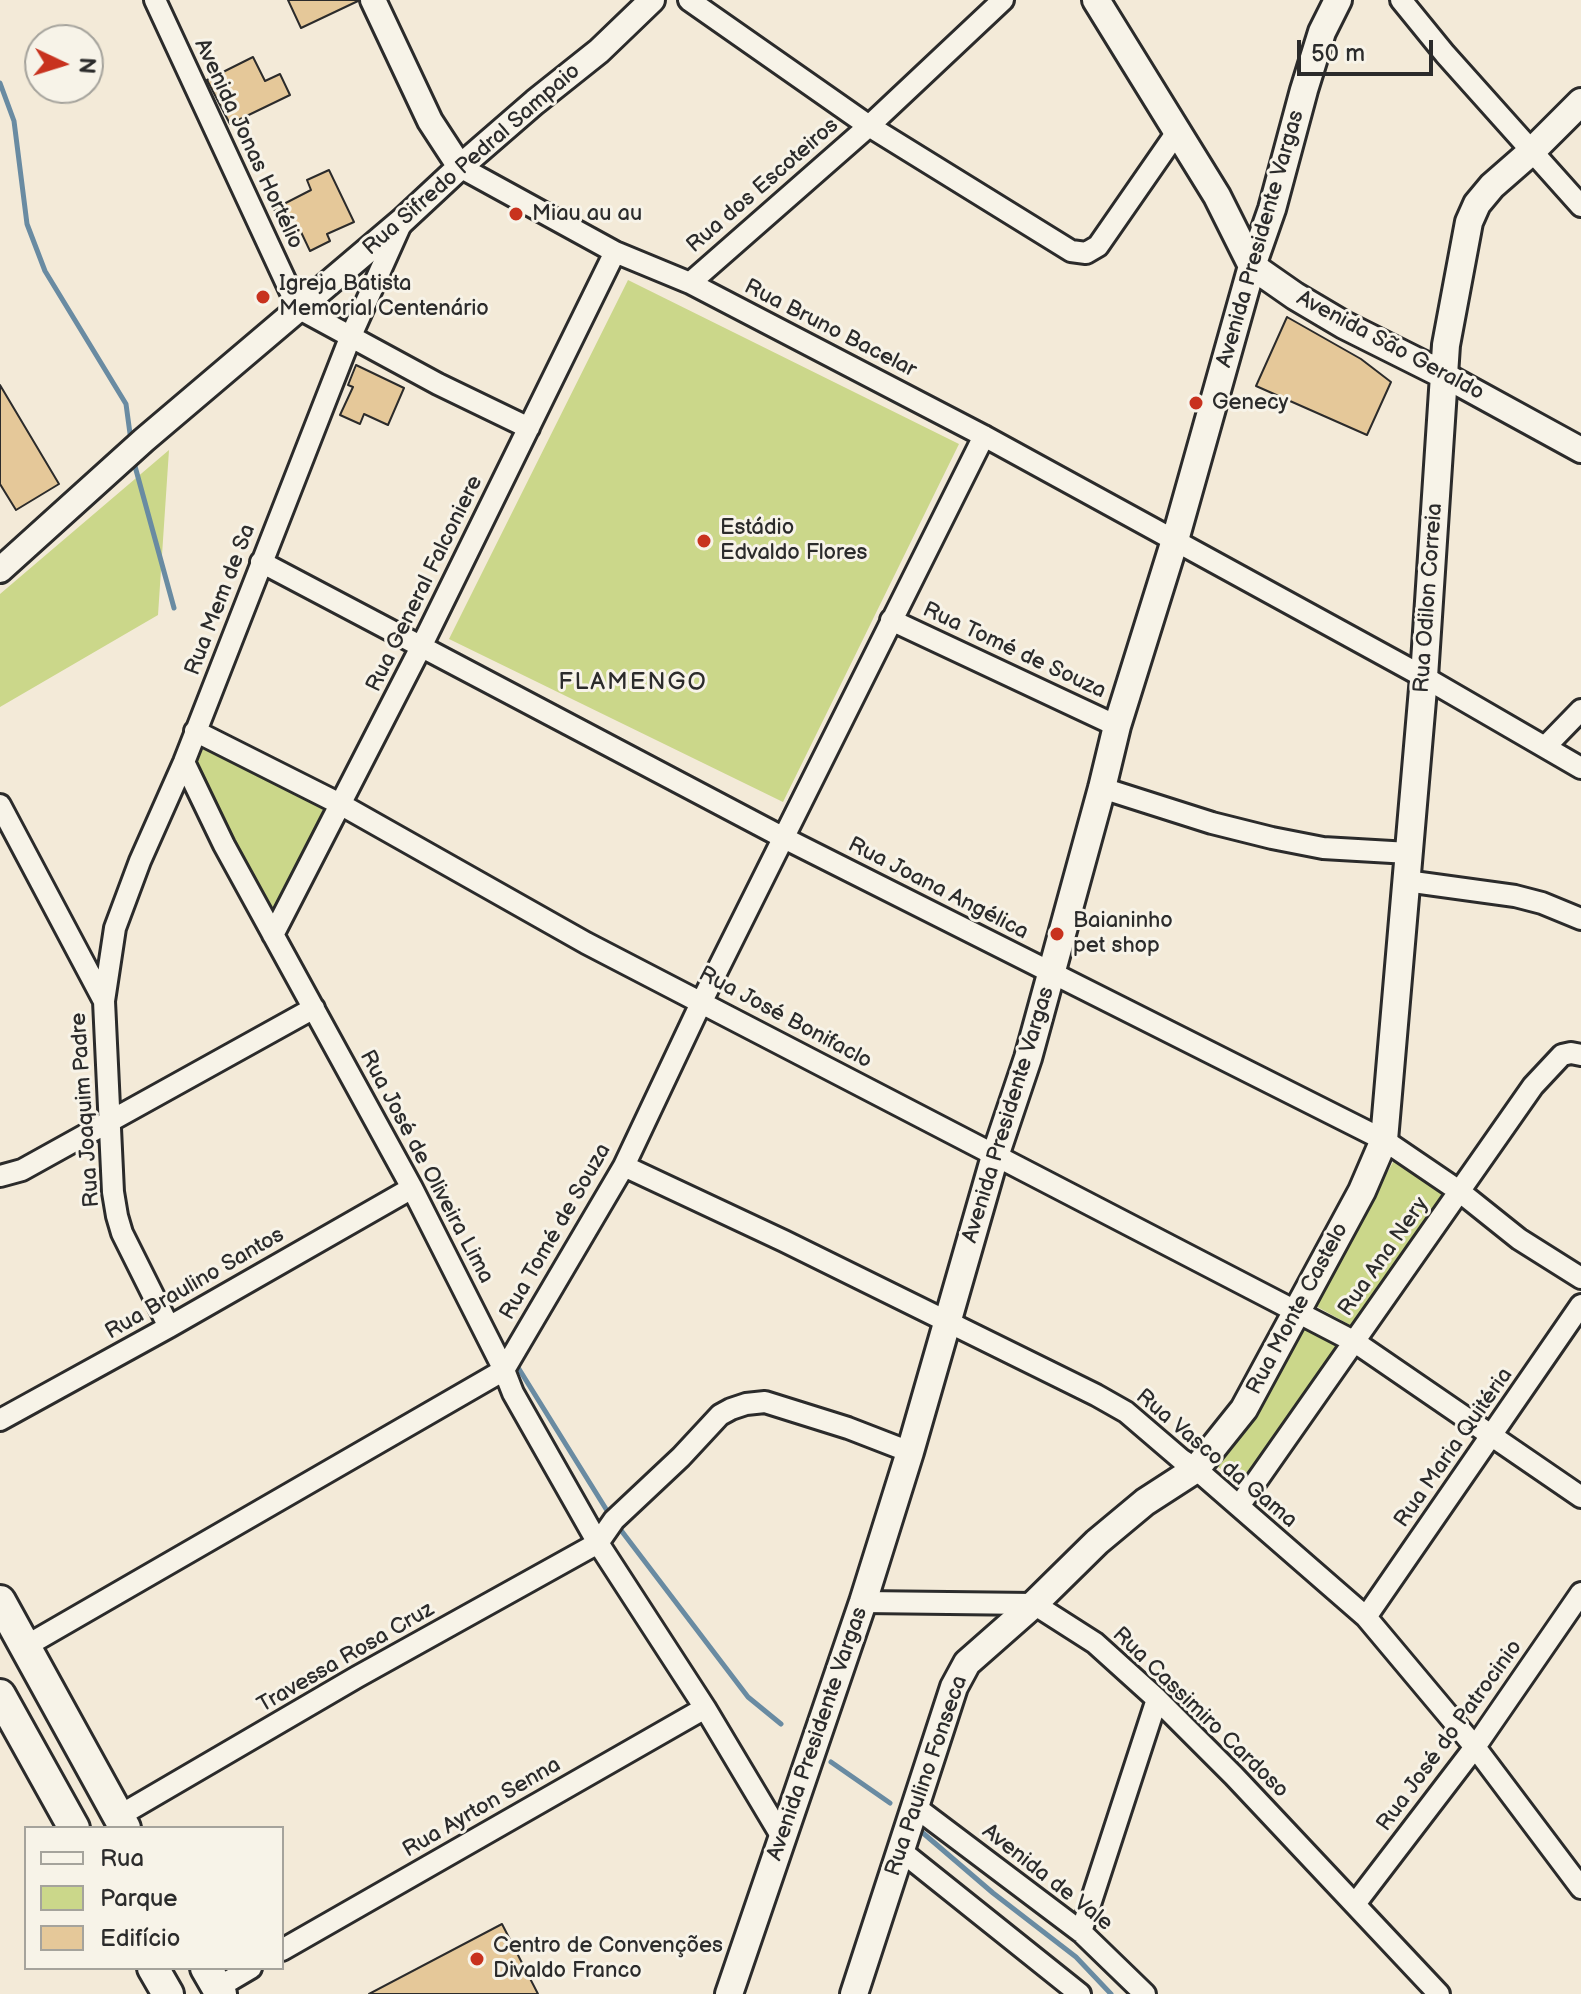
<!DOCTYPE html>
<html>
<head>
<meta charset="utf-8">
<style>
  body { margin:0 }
  #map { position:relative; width:1581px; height:1994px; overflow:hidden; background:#f3ead8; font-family:"Balsamiq Sans",sans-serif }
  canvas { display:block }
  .legend { position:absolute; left:24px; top:1826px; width:260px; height:144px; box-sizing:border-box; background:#f7f3e8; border:2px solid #a5a39c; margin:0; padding:10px 14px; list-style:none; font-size:24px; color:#2b2b2b }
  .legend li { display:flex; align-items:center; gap:16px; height:40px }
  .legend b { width:40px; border:2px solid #a5a39c }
  .north { position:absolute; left:24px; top:24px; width:80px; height:80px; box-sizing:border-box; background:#f7f3e8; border:2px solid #a5a39c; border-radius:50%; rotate:94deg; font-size:22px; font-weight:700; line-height:32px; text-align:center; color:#2b2b2b }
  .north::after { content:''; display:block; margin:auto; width:28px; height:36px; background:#c8321e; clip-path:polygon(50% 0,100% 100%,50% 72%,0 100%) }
  .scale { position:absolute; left:1297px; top:40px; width:136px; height:36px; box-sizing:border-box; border:4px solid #2b2b2b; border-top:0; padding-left:10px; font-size:24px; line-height:28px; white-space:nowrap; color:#2b2b2b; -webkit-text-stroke:6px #f7f3e8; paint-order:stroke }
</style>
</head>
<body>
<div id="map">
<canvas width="1581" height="1994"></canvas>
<ul class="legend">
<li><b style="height:10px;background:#f7f3e8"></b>Rua</li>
<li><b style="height:22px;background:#cbd78a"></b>Parque</li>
<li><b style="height:22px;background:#e5c899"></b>Edifício</li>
</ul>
<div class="north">N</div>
<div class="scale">50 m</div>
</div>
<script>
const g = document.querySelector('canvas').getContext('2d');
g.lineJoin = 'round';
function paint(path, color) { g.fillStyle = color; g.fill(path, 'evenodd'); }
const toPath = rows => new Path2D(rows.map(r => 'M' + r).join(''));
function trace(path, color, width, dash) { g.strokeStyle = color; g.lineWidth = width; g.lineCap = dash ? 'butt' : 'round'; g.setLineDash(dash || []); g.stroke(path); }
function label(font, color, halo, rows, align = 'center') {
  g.font = font + ' "Balsamiq Sans",sans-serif'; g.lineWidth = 6; g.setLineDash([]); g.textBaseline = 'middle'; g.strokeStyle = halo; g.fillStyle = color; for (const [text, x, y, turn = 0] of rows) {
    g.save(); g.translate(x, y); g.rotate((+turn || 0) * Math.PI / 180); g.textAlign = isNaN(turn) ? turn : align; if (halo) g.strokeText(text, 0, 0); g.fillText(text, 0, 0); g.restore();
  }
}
paint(toPath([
  [628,280,959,444,783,802,449,639],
  [169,450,158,615,0,707,0,594],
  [207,747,306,794,321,806,325,819,273,916,193,769,196,750],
  [1396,1157,1445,1190,1352,1326,1312,1304],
  [1304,1325,1339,1346,1242,1487,1216,1465,1249,1428]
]), '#cbd78a');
trace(toPath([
  [0,83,14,121,27,224,45,271,126,404,131,441],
  [133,459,174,608],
  [519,1369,611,1517],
  [617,1525,748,1697,781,1724],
  [831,1762,890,1803],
  [923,1833,993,1893,1076,1957,1111,1994]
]), '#698ba2', 5);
const building = toPath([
  [288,0,358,0,358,1,301,28,288,0],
  [253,57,265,81,280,74,290,95,230,124,207,80,253,57],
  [329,170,354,222,327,234,330,241,310,251,301,232,288,238,274,209,311,190,307,180,329,170],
  [1287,317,1361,359,1391,382,1367,435,1256,386,1287,317],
  [356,365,404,388,388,425,364,414,360,424,340,415,353,387,348,385,356,365],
  [0,385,59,484,16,510,0,484,0,385],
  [502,1924,538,1994,369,1994,502,1924]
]);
paint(building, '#e5c899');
trace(building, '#2b2b2b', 2);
const minor = toPath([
  [155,0,298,308,438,384,529,428],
  [689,0,869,126,1071,251,1086,253,1098,246,1177,132],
  [1401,0,1445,54,1581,206],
  [460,167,615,252,690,283,984,436,1424,677,1581,768],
  [690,283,869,126,1003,0],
  [261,562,784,838,1384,1140,1459,1191,1519,1239,1581,1278],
  [891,620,1117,726],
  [195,731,340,804,586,943,1355,1342,1581,1497],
  [1545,747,1581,710],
  [184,762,224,845,412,1188,504,1370,513,1393,598,1543,705,1708,782,1837],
  [1102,788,1212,823,1272,838,1323,848,1409,853],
  [0,805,104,1001,113,1192,117,1216,122,1233,169,1327],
  [1406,881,1515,896,1542,903,1581,919],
  [273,935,421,647,615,252],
  [104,1001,115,928,140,861,184,762,350,338,402,222],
  [624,1166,784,1241,1096,1395,1126,1412,1182,1460,1196,1469,1366,1617,1475,1747,1581,1888],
  [0,1176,22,1170,314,1008],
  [0,1420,169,1327,412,1188],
  [1239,1506,1533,1086,1562,1055,1571,1053,1581,1055],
  [863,1602,1034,1604,1095,1643,1157,1699,1234,1776,1439,1994],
  [1366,1617,1581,1305],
  [26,1646,504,1370,624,1166,702,1001,984,436],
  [914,1806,1081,1932,1145,1994],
  [119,1816,357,1677,598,1543,614,1520,681,1457,720,1415,731,1409,746,1404,765,1402,848,1428,910,1452],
  [900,1850,1080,1994],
  [1355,1904,1475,1747,1581,1593],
  [1081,1932,1157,1699],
  [282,1950,705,1708],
  [217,1988,251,1968]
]);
const tertiary = toPath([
  [373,0,430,121,460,167],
  [1444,375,1581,450],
  [0,570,144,440,402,221,460,167,535,102,599,51,652,0]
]);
const secondary = toPath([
  [1096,0,1217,196,1252,266,1295,296,1344,325,1444,375],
  [729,1994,863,1602,910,1452,995,1156,1028,1058,1102,788,1117,726,1175,540,1252,266,1272,209,1304,90,1322,32,1338,0],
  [854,1994,954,1687,967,1663,1034,1604,1097,1542,1145,1502,1196,1469,1244,1409,1362,1191,1384,1140,1424,677,1446,345,1469,222,1477,204,1492,186,1532,151,1581,102]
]);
const primary = toPath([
  [0,1601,125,1828],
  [0,1695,74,1828],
  [153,1968,168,1994],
  [206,1968,221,1994]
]);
trace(minor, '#2b2b2b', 26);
trace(tertiary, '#2b2b2b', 30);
trace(secondary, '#2b2b2b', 32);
trace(primary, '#2b2b2b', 36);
trace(minor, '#f7f3e8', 20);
trace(tertiary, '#f7f3e8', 24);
trace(secondary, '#f7f3e8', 26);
trace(primary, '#f7f3e8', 30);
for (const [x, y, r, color] of [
  [516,214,8,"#c8321e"],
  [263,297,8,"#c8321e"],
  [1196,403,8,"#c8321e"],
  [704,541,8,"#c8321e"],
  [1057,934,8,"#c8321e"],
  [477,1959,8,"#c8321e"]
]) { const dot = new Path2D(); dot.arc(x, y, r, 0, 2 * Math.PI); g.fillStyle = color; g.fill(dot); trace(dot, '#f7f3e8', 3); }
label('22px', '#2b2b2b', '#f7f3e8', [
  ["Avenida Jonas Hortélio",248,144,65],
  ["Rua Sifredo Pedral Sampaio",472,160,-41],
  ["Rua dos Escoteiros",763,186,-41],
  ["Avenida Presidente Vargas",1261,239,-74],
  ["Rua Bruno Bacelar",830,329,27],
  ["Avenida São Geraldo",1390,346,28],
  ["Rua General Falconiere",425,584,-64],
  ["Rua Odilon Correia",1429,598,-86],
  ["Rua Mem de Sa",221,600,-69],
  ["Rua Tomé de Souza",1014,651,25],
  ["Rua Joana Angélica",938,889,27],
  ["Rua José Bonifaclo",785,1018,28],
  ["Rua Joaquim Padre",86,1110,-94],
  ["Avenida Presidente Vargas",1009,1115,-73],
  ["Rua José de Oliveira Lima",426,1167,62],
  ["Rua Tomé de Souza",556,1232,-60],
  ["Rua Ana Nery",1384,1257,-55],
  ["Rua Braulino Santos",195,1284,-30],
  ["Rua Monte Castelo",1298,1309,-62],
  ["Rua Maria Quitéria",1454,1448,-55],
  ["Rua Vasco da Gama",1216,1459,40],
  ["Travessa Rosa Cruz",346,1658,-30],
  ["Rua Cassimiro Cardoso",1200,1713,44],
  ["Avenida Presidente Vargas",818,1734,-71],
  ["Rua José do Patrocinio",1450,1736,-54],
  ["Rua Paulino Fonseca",927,1776,-71],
  ["Rua Ayrton Senna",482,1808,-30],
  ["Avenida de Vale",1047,1878,38]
]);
label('22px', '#2b2b2b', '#f7f3e8', [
  ["Miau au au",532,214],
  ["Igreja Batista",279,284],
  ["Memorial Centenário",279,309],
  ["Genecy",1212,403],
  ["Estádio",720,528],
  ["Edvaldo Flores",720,553],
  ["Baianinho",1073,921],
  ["pet shop",1073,946],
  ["Centro de Convenções",493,1946],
  ["Divaldo Franco",493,1971]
], 'left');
g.letterSpacing = '2px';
label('24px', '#2b2b2b', '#f7f3e8', [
  ["FLAMENGO",633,683]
]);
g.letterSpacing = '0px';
</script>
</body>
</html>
